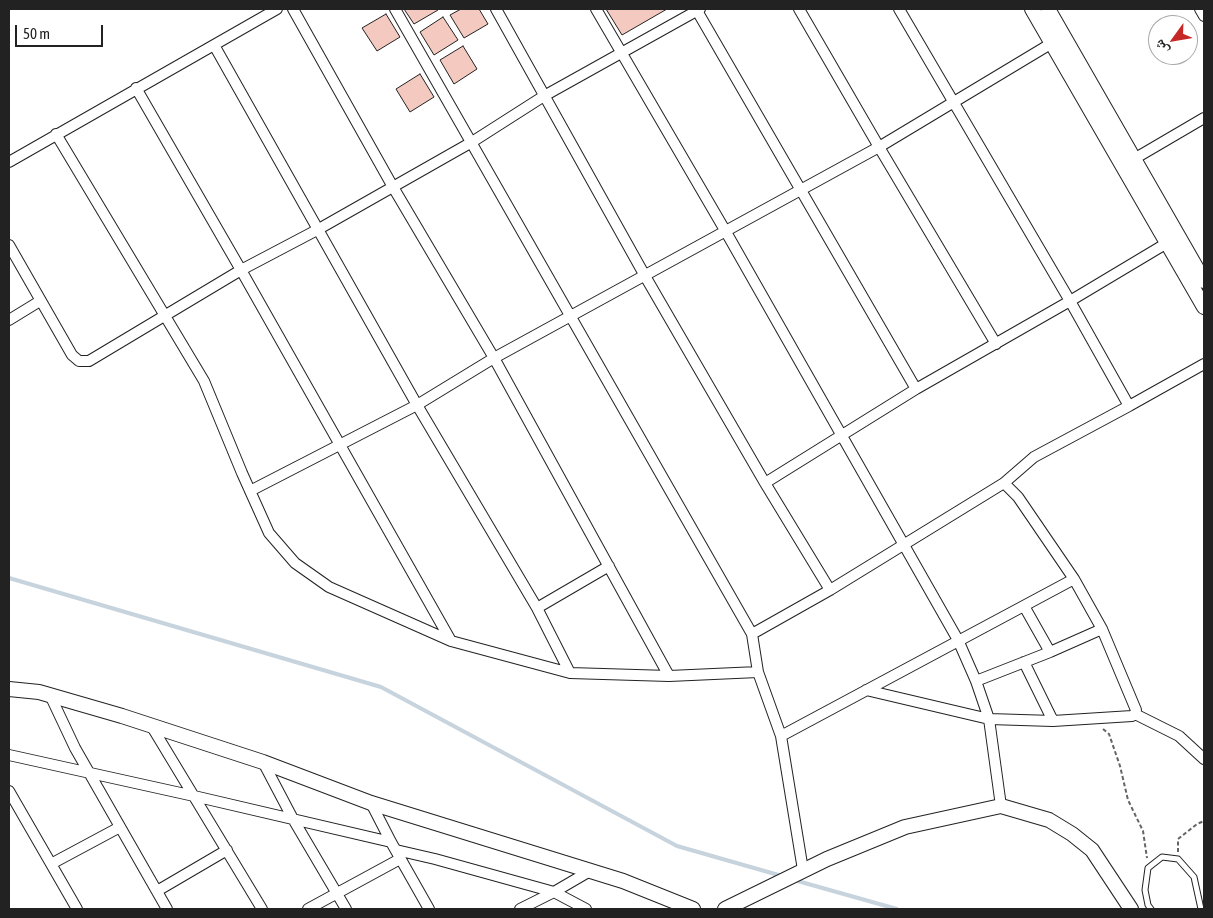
<!DOCTYPE html>
<html>
<head>
<meta charset="utf-8">
<style>
  body { margin:0 }
  #map { position:relative; width:1213px; height:918px; overflow:hidden; background:#fff; font-family:"Asap Condensed","Noto Naskh Arabic",sans-serif }
  canvas { display:block }
  .frame { position:absolute; inset:0; border:10px solid #222; pointer-events:none }
  .north { position:absolute; left:1148px; top:15px; width:50px; height:50px; box-sizing:border-box; background:#fff; border:1px solid #a7a7a7; border-radius:50%; rotate:238deg; font-size:14px; font-weight:700; line-height:20px; text-align:center; color:#222 }
  .north::after { content:''; display:block; margin:auto; width:18px; height:22px; background:#c62828; clip-path:polygon(50% 0,100% 100%,50% 72%,0 100%) }
  .scale { position:absolute; left:15px; top:25px; width:88px; height:22px; box-sizing:border-box; border:2px solid #222; border-top:0; padding-left:6px; font-size:15px; line-height:18px; white-space:nowrap; color:#222; -webkit-text-stroke:4px #fff; paint-order:stroke }
</style>
</head>
<body>
<div id="map">
<canvas width="1213" height="918"></canvas>
<div class="frame"></div>
<div class="north">ش</div>
<div class="scale">50 m</div>
</div>
<script>
const g = document.querySelector('canvas').getContext('2d');
g.lineJoin = 'round';
const toPath = rows => new Path2D(rows.map(r => 'M' + r).join(''));
function trace(path, color, width, dash) { g.strokeStyle = color; g.lineWidth = width; g.lineCap = dash ? 'butt' : 'round'; g.setLineDash(dash || []); g.stroke(path); }
function paint(path, color) { g.fillStyle = color; g.fill(path, 'evenodd'); }
trace(toPath([
  [9,578,381,687,677,846,782,876],
  [794,880,897,909]
]), '#c7d3dd', 4);
const building = toPath([
  [404,9,437,9,438,10,414,24,404,9],
  [461,9,479,9,488,24,464,38,450,15,461,9],
  [606,9,667,9,622,35,606,9],
  [386,14,400,37,377,51,362,28,386,14],
  [443,17,458,40,434,55,420,32,443,17],
  [463,46,477,69,454,84,440,60,463,46],
  [420,74,434,97,410,112,396,89,420,74]
]);
paint(building, '#f3c9c0');
trace(building, '#222', 1);
const service = toPath([
  [1151,909,1148,905,1145,890,1148,868,1162,857,1178,859,1194,877,1201,909]
]);
const minor = toPath([
  [293,9,393,187,494,358,669,676],
  [395,9,752,634,758,672,781,736,803,870],
  [496,9,645,276,765,483,830,590],
  [596,9,726,232,958,640,976,681,989,719,1001,806],
  [696,9,916,389],
  [799,9,879,147,996,344],
  [899,9,1070,301,1129,406,1204,364],
  [1200,9,1204,16],
  [214,45,417,405,537,608,570,673],
  [136,88,241,270,451,641],
  [56,134,204,381,242,473,269,533,295,563,329,587,451,641,570,673,669,676,758,672],
  [1134,159,1204,118],
  [9,162,277,9],
  [9,245,72,355,79,361,89,361,241,270,317,230,472,142,544,96,700,9],
  [9,320,40,301],
  [765,483,916,389,1070,301,1167,243],
  [1004,483,1034,457,1129,406],
  [250,491,417,405,494,358,879,147,1052,43],
  [1024,606,1050,652],
  [537,608,609,566],
  [752,634,830,590,1004,483,1018,497,1074,579,1102,629,1136,710,1135,714],
  [1024,662,1053,721],
  [976,681,1050,652,1102,629],
  [866,690,989,719,1053,721,1132,716,1135,714,1179,736,1204,759],
  [50,695,75,748,167,909],
  [152,727,262,909],
  [781,736,1074,579],
  [9,755,194,796,391,842],
  [263,762,293,819,346,909],
  [9,791,77,909],
  [371,803,391,842,429,909],
  [396,850,435,859,554,892,586,909],
  [51,864,120,827],
  [157,891,227,850],
  [308,909,400,859],
  [520,909,554,892,590,871]
]);
const tertiary = toPath([
  [1032,9,1204,307],
  [1048,9,1204,281],
  [9,689,39,692,122,716,263,762,371,803,623,881,693,909],
  [725,909,827,859,905,827,1001,806,1049,820,1072,834,1092,850,1131,909]
]);
trace(service, '#222', 7);
trace(minor, '#222', 12);
trace(tertiary, '#222', 16);
trace(toPath([
  [1103,729,1109,734,1120,766,1128,800,1143,831,1147,858],
  [1178,852,1178,839,1197,824,1204,821]
]), '#646464', 2, [4, 2.5]);
trace(service, '#fff', 5);
trace(minor, '#fff', 10);
trace(tertiary, '#fff', 14);
</script>
</body>
</html>
